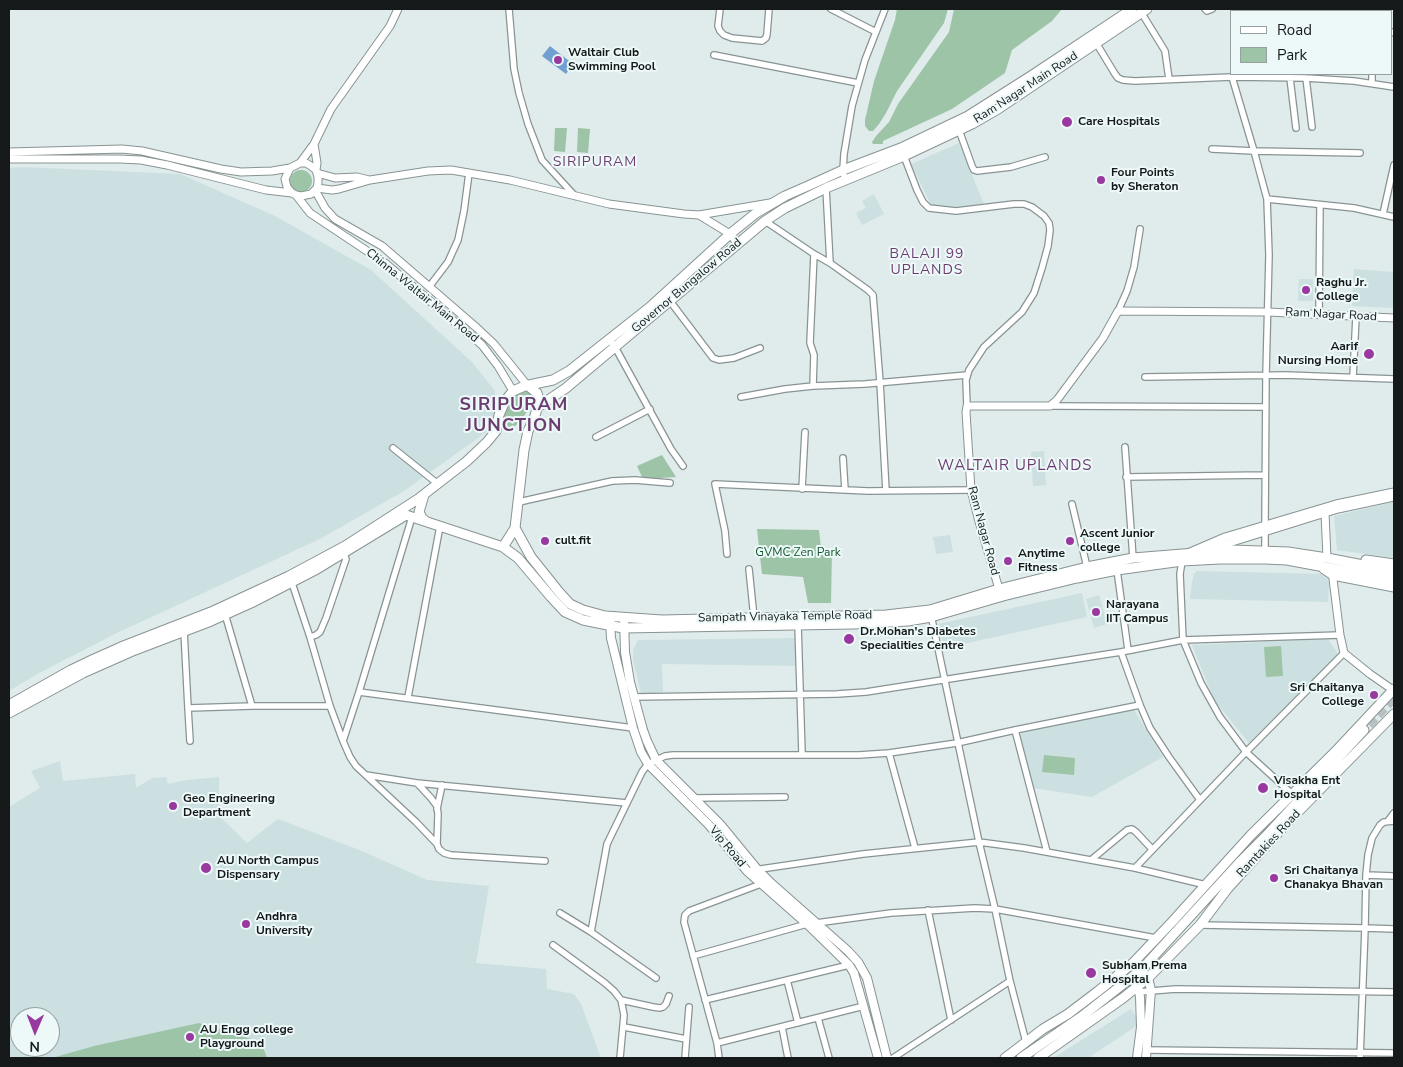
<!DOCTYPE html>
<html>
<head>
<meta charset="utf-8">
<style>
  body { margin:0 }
  #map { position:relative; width:1403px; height:1067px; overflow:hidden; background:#e0ebeb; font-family:"Nunito Sans",sans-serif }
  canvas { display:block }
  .frame { position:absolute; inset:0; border:10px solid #151919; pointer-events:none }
  .legend { position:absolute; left:1230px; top:10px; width:162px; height:65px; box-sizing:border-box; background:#edf8f9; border:1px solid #979f9f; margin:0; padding:6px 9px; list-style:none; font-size:15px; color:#151919 }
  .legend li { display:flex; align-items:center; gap:10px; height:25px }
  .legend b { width:25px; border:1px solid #979f9f }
  .north { position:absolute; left:10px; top:1007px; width:50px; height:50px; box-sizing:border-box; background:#edf8f9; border:1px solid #979f9f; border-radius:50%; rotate:181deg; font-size:14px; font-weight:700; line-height:20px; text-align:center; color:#151919 }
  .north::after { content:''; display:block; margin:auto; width:18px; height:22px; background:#9939a0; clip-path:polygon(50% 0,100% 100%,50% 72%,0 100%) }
</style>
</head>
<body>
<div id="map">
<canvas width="1403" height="1067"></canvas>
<div class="frame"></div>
<ul class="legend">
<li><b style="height:6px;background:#fff"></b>Road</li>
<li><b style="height:14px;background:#9dc4a7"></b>Park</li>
</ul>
<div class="north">N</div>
</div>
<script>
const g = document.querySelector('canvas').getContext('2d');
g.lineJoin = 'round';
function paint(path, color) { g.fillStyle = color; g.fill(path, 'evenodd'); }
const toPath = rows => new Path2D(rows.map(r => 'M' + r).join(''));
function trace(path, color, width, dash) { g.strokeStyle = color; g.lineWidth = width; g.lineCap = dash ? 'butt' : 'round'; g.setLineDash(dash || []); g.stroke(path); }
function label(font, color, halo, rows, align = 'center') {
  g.font = font + ' "Nunito Sans",sans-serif'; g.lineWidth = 4; g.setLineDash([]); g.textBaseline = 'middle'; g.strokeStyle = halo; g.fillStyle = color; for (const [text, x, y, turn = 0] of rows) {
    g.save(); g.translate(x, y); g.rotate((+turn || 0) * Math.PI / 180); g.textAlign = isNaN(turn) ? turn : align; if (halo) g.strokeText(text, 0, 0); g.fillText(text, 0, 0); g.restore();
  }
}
paint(toPath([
  [959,143,984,204,946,208,931,205,911,164],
  [23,167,180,174,275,216,371,270,472,362,495,391,495,426,404,491,320,539,119,632,39,673,9,691,9,168],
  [874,194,884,214,862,225,856,213,866,208,862,201],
  [1354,269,1394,272,1394,308,1352,306],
  [1299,279,1313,279,1313,301,1298,301],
  [1044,451,1046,485,1033,486,1031,452],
  [1394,502,1394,558,1337,550,1334,516],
  [950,535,953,552,936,554,933,537],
  [1197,571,1322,574,1327,576,1329,583,1328,602,1190,599,1192,583,1194,574],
  [1082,593,1087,617,944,648,938,624],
  [1099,595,1107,624,1094,628,1086,599],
  [796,638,797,666,662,664,663,692,641,694,633,659,633,650,638,640],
  [1328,639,1339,655,1249,743,1214,700,1192,645],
  [1134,710,1163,757,1092,797,1033,788,1019,737,1023,731],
  [60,761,63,781,135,774,136,788,152,778,166,777,168,784,187,780,219,777,219,816,247,843,278,819,362,851,427,880,489,886,476,963,546,969,547,989,574,994,581,1004,601,1058,9,1058,9,807,40,788,31,771],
  [20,1017,50,1017,50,1047,20,1047],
  [1131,1009,1138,1020,1138,1025,1088,1058,1053,1058]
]), '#cce0e1');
paint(toPath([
  [897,9,948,9,944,23,897,91,886,113,879,124,873,131,869,131,865,126,865,120,874,81,895,20],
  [954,9,1062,9,1052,21,1012,50,1005,73,952,109,883,141,883,144,873,144,872,142,876,136,889,122,898,104,949,32],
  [555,128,567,128,565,152,554,151],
  [578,128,590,129,588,153,577,152],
  '290 181a11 11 0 1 1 22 0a11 11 0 1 1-22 0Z',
  [526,390,530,391,532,396,530,407,520,422,515,426,507,427,505,425,504,417,508,406,517,395,522,391],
  [662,455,676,477,643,479,637,466],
  [757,529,819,530,821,548,832,551,831,603,808,603,803,577,762,574],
  [1281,646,1283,676,1266,677,1264,647],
  [1044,755,1075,758,1074,775,1042,772],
  [199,1023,261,1042,267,1058,52,1058,94,1046]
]), '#9dc4a7');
paint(toPath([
  [550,46,573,64,566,74,542,56]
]), '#719fd1');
trace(toPath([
  [1369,725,1394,698]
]), '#b7c1c1', 9, [9, 4.5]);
const minor = toPath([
  [509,9,514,69,519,93,528,124,542,160,575,196],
  [720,9,718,26,720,31,724,35,732,38,762,41,766,38,767,34,769,9],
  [831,9,876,32],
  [1205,9,1207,11,1212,9],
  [1264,9,1265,11],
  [1358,11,1360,9],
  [1141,12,1165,51,1169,79],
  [1392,32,1394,33],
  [1095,41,1115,74,1118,78,1123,80,1135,81,1232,77,1254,151,1360,153],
  [714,55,858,83],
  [1232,77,1306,78,1354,81,1394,87],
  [1290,78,1296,128],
  [1306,78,1312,127],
  [1372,83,1372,74],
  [959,130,972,166,974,170,977,171,1011,167,1045,157],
  [1212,149,1254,151,1267,199,1269,255,1266,375,1265,526],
  [904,156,917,190,923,202,929,208,956,211,1014,204,1024,204,1032,207,1044,216,1049,223,1050,230,1048,246,1042,268,1034,293,1022,312,984,347,969,370,966,380,967,406],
  [845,181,843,170,844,154,852,106,865,60,885,9],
  [826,188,830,263],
  [1267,199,1354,208,1394,217],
  [1383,214,1394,165],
  [765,221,814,254,830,263,868,290,873,295,880,382,886,491],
  [814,254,810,343,814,355,813,386,865,384,967,375],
  [429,287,448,262,458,240,464,211,469,173],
  [670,301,713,358,719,360,734,358,760,348],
  [1118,311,1127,291,1134,267,1140,229],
  [1319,315,1320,205],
  [609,339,615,347,671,449,683,466],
  [1145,377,1286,375,1394,379],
  [1353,377,1356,317],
  [741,397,785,389,813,386],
  [1050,406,1265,407],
  [596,437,650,409],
  [1125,447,1133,558],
  [393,448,438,484],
  [843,458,845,490],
  [1126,477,1264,475],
  [802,489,805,432],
  [519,502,612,481,635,480,670,483],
  [1072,504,1087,567],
  [1265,532,1265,554],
  [727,554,725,531,715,484,868,491,971,490],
  [1182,561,1180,574,1183,640,1201,683,1220,717,1246,752,1292,794],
  [749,569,754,618],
  [1117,570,1128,650],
  [225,614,252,706],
  [931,615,979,842,995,909,1010,981,1026,1042],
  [798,625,802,754],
  [184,631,188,708,252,706,330,706,310,637,291,580],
  [310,637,316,635,320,632,326,618,346,559,344,553],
  [1121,652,1140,705,1150,728,1169,757,1200,800],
  [359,692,412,517],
  [408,697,440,526],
  [634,697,837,694,866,692,1121,652,1183,640,1340,635],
  [330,706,343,741,359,692,633,728],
  [188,708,190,741],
  [1015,730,1047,852],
  [343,741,350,757,356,766,416,822,437,844,439,849,444,853,451,855,545,861],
  [889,753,915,848],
  [366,775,417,783,431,798,437,806,438,814,437,844],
  [417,783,627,803],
  [694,798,785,797],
  [437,809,442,785],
  [1388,821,1394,813],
  [1091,860,1127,830,1132,829,1136,832,1152,849],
  [1135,868,1246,752,1344,653],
  [747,871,863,854,979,842,1024,848,1135,868,1206,885],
  [1366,875,1368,855,1372,838,1380,825,1384,822,1394,821],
  [1394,876,1366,875,1365,928,1394,929],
  [761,884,689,911,685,915,684,922,717,1043,864,1006],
  [928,910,951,1020],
  [560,913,591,932],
  [816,923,891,913,975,908,995,909,1156,938],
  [1200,925,1365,928,1360,1058],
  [553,945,605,983,614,991,621,1000,624,1015,620,1058],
  [693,956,807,924],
  [656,978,591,932,607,844,642,772,648,764,665,756,673,755,859,755,889,753,957,743,1015,730,1140,705],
  [787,980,798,1023],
  [1139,992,1176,989,1394,992],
  [621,1000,653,1007,660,1008,663,1007,666,1004,669,996],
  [705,1000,849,965],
  [818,1018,829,1058],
  [624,1027,686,1039],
  [782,1027,788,1058],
  [717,1043,719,1058],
  [1147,1050,1394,1053],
  [685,1058,689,1007],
  [893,1058,1010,981]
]);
const tertiary = toPath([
  [314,144,317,163,316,170],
  [9,152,122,149,142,151,221,169,241,172,272,171,290,168],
  [9,159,119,159,141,160,167,165,266,190,292,193],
  [300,163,314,144,331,109,390,26,398,9],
  [317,173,335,178,357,177,369,180],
  [317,188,332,190,339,189,370,180,428,171,451,170,510,180,609,204,684,214,699,215,770,203],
  [315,190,325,208,335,219,382,246,477,328,494,344,527,385],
  [296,195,301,196,311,194,317,188,318,183,318,177,316,170,311,166,306,163,300,163,290,168,285,179,287,187,292,193,296,195,310,213,385,263,482,345,498,366,513,391],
  [699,215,730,234,738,244],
  [1325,513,1327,558],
  [1212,550,1229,543,1338,509,1394,497],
  [1188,553,1225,537,1336,504,1394,492],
  [1333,579,1340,635,1344,653,1370,674,1393,690],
  [999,589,978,518,971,490,966,412,967,406,1050,406,1057,400,1103,338,1118,311,1268,312,1394,318]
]);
const secondary = toPath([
  [624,618,625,652,630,682,643,730,647,741,656,760,720,824,757,869,771,883,848,951,858,962,867,978,887,1058],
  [610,620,611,638,633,728,641,752,648,764,709,825,747,871,807,924,849,965,854,973,878,1058],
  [1141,970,1148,978,1151,990,1146,1058],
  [1131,978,1138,986,1140,997,1141,1027,1137,1058]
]);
const primary = toPath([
  [529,385,553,380,569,371,650,307,730,234,756,213,785,196,810,185,843,170,901,148,968,116,1031,76,1132,9],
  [538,407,566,388,765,221,785,208,826,188,904,156,972,124,998,109,1147,9],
  [424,495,419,512,422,518,427,522],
  [503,547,515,528],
  [1366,560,1394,564],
  [1324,569,1333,575,1394,587],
  [9,705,71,670,94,659,121,647,211,612,289,576,345,546,418,499,467,461,487,442,496,431,499,415,505,401,513,391,527,385,537,393,539,402,534,419,528,431,524,450,515,528,531,557,559,592,570,604,583,610,605,616,662,620,886,615,930,610,999,589,1087,567,1133,558,1232,550,1288,552,1327,558,1394,571],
  [9,713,83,673,135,650,211,621,251,603,317,569,406,515,503,547,518,558,551,597,565,612,583,620,623,628,853,624,908,621,931,617,1003,596,1077,578,1117,570,1182,561,1220,559,1265,559,1287,560,1394,580],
  [1005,1058,1043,1029,1068,1014,1097,992,1133,963,1172,922,1251,835,1335,752,1394,689],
  [1021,1058,1081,1017,1141,970,1239,863,1265,837,1364,730],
  [1038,1058,1123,998,1148,978,1200,925,1228,888,1286,824,1394,714]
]);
trace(minor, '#899393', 8);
trace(tertiary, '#899393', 9);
trace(secondary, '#899393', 10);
trace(primary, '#899393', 11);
trace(minor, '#fff', 5.5);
trace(tertiary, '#fff', 7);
trace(secondary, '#fff', 8);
trace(primary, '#fff', 9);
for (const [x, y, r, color] of [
  [558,60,5,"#9939a0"],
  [1067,122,6,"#9939a0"],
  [1101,180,5,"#9939a0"],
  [1306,290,5,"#9939a0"],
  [1369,354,6,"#9939a0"],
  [545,541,5,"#9939a0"],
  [1070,541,5,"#9939a0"],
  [1008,561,5,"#9939a0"],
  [1096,612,5,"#9939a0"],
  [849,639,6,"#9939a0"],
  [1374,695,5,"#9939a0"],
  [1263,788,6,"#9939a0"],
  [173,806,5,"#9939a0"],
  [206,868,6,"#9939a0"],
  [1274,878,5,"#9939a0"],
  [246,924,5,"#9939a0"],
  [1091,973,6,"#9939a0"],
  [190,1037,5,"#9939a0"]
]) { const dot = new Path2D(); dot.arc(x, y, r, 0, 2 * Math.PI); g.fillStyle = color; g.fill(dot); trace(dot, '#edf8f9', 2); }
label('bold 12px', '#151919', '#edf8f9', [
  ["Waltair Club",568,53],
  ["Swimming Pool",568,67],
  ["Care Hospitals",1078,122],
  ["Four Points",1111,173],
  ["by Sheraton",1111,187],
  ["Raghu Jr.",1316,283],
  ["College",1316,297],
  ["Aarif",1358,347,"right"],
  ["Nursing Home",1358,361,"right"],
  ["Ascent Junior",1080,534],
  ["college",1080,548],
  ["cult.fit",555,541],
  ["Anytime",1018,554],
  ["Fitness",1018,568],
  ["Narayana",1106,605],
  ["IIT Campus",1106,619],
  ["Dr.Mohan's Diabetes",860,632],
  ["Specialities Centre",860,646],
  ["Sri Chaitanya",1364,688,"right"],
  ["College",1364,702,"right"],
  ["Visakha Ent",1274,781],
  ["Hospital",1274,795],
  ["Geo Engineering",183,799],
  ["Department",183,813],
  ["AU North Campus",217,861],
  ["Dispensary",217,875],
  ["Sri Chaitanya",1284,871],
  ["Chanakya Bhavan",1284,885],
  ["Andhra",256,917],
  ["University",256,931],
  ["Subham Prema",1102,966],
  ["Hospital",1102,980],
  ["AU Engg college",200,1030],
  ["Playground",200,1044]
], 'left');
label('12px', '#151919', '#edf8f9', [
  ["Ram Nagar Main Road",1026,88,-33],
  ["Governor Bungalow Road",687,286,-40],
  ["Chinna Waltair Main Road",422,296,39],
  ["Ram Nagar Road",1331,315,3],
  ["Ram Nagar Road",983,531,75],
  ["Sampath Vinayaka Temple Road",785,617,-1],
  ["Ramtakies Road",1269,844,-47],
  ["Vip Road",727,847,50]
]);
label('12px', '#14582f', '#edf8f9', [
  ["GVMC Zen Park",798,553]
]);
g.letterSpacing = '1px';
label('14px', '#6c3c6f', '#edf8f9', [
  ["SIRIPURAM",595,163],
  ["BALAJI 99",927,255],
  ["UPLANDS",927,271]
]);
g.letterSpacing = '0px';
g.letterSpacing = '1px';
label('15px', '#6c3c6f', '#edf8f9', [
  ["WALTAIR UPLANDS",1015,466]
]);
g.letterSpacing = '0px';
g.letterSpacing = '1px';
label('bold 18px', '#6c3c6f', '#edf8f9', [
  ["SIRIPURAM",514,406],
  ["JUNCTION",514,427]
]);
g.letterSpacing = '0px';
</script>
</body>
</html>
